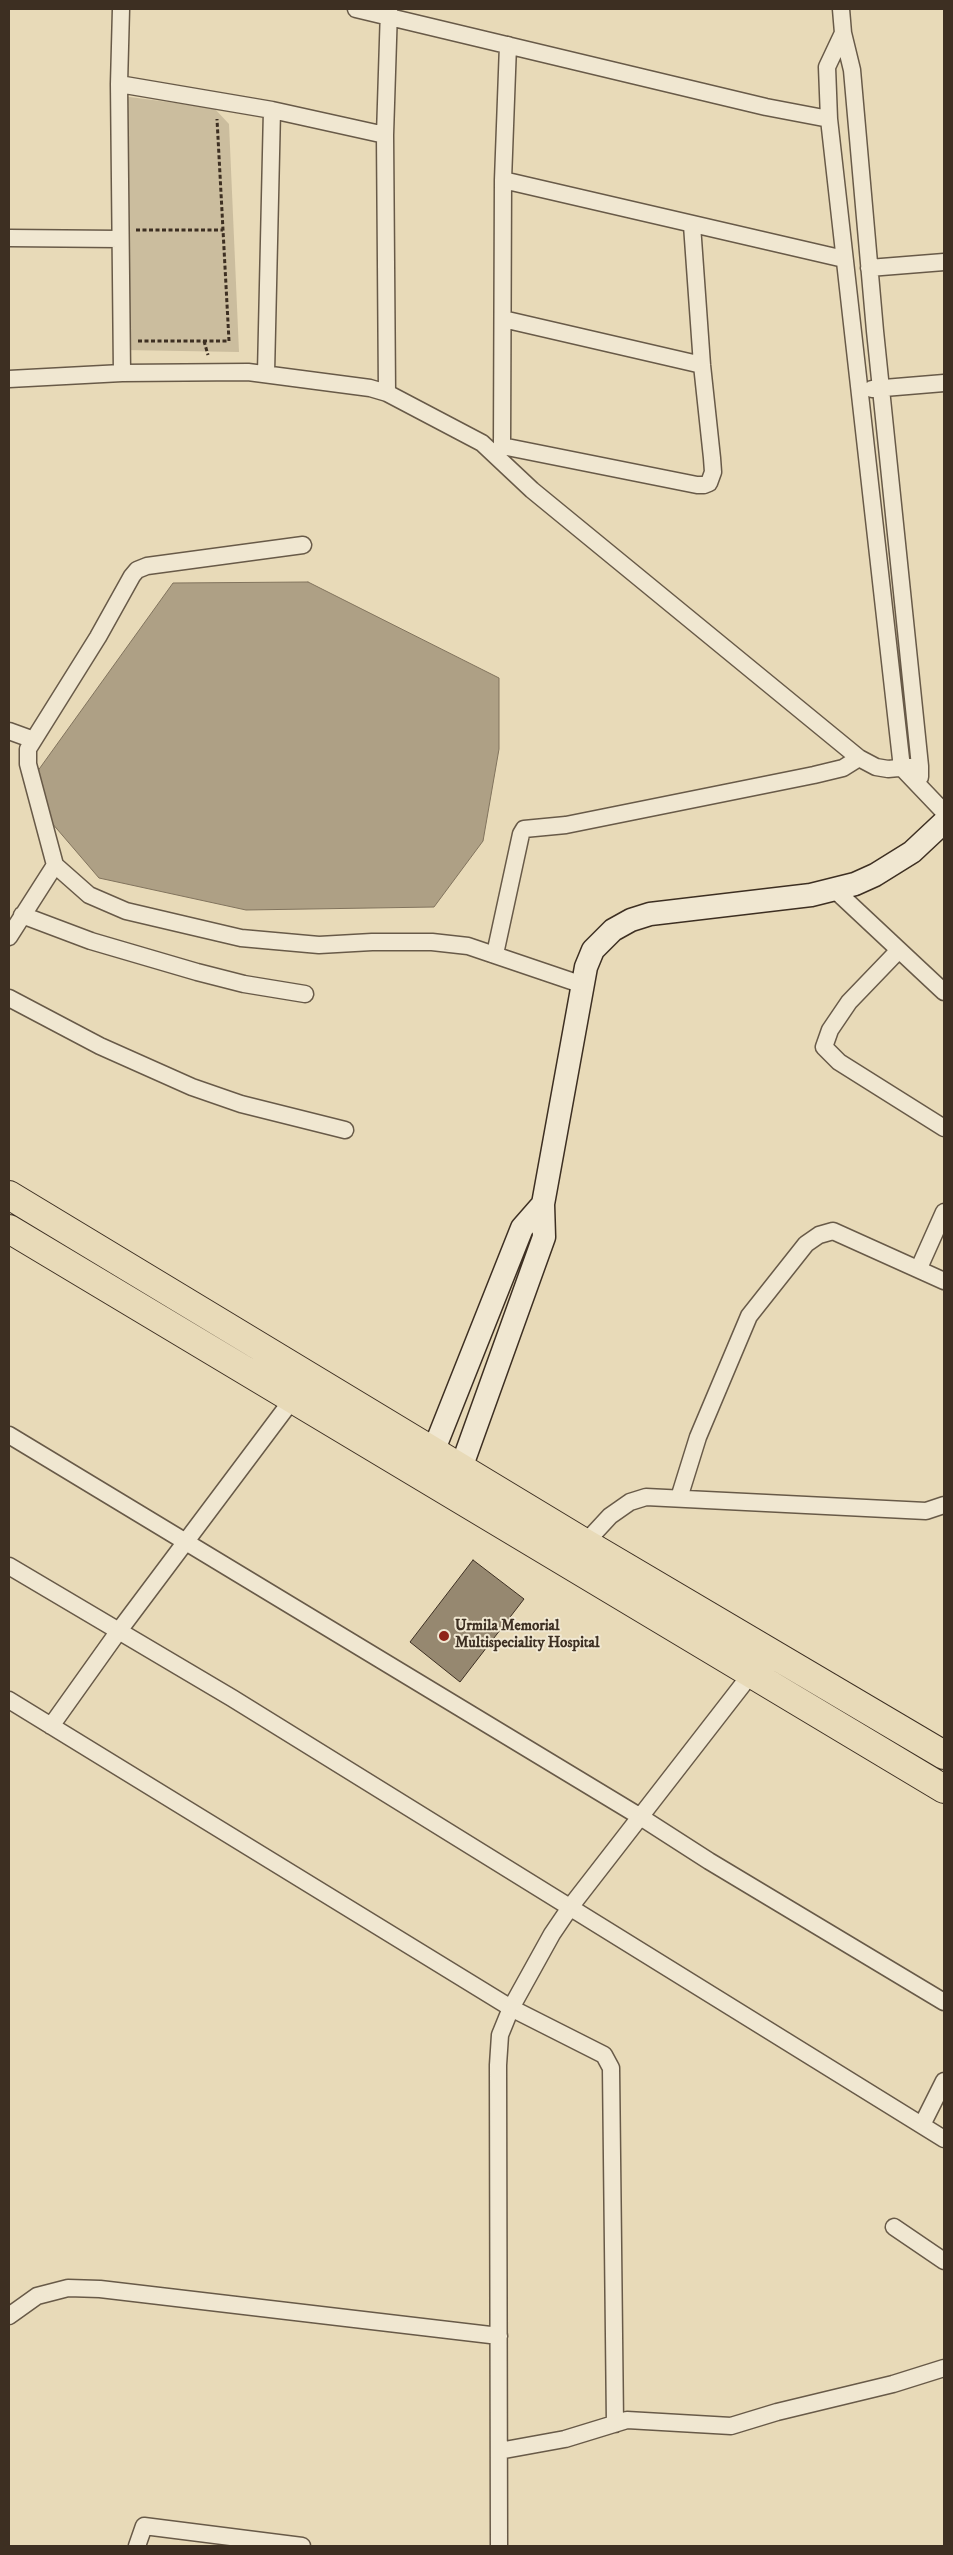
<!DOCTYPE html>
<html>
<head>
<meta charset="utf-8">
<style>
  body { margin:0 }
  #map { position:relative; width:953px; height:2555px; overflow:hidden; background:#e8dab8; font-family:"IM FELL DW Pica",serif }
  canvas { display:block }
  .frame { position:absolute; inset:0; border:10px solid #3d2f22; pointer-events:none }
</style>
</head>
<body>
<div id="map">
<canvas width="953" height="2555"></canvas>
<div class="frame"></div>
</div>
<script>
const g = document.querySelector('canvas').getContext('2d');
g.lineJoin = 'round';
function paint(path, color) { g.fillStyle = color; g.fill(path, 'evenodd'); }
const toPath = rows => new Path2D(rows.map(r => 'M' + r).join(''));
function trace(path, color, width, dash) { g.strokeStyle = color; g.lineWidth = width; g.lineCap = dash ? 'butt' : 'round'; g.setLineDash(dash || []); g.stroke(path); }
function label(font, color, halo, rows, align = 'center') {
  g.font = font + ' "IM FELL DW Pica",serif'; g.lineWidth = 4; g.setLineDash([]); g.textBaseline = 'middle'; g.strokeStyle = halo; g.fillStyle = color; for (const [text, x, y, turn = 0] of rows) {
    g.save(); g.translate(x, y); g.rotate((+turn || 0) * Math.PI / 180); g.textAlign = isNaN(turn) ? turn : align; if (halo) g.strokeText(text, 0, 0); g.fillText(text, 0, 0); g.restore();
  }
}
paint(toPath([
  [122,96,214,108,229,124,239,352,125,350]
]), '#cbbd9e');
const water = toPath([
  [308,582,499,678,499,749,483,841,434,907,246,910,99,878,45,815,37,772,173,583,308,582]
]);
paint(water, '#aea085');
trace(water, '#81735d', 1);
const building = toPath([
  [473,1560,524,1599,460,1682,410,1642,473,1560]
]);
paint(building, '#968870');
trace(building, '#3d2f22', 1);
const street = toPath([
  [121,9,119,84,122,373],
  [356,9,766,107,829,119],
  [841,9,843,33,852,70,875,331,920,766,920,777],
  [843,33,827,67,829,119,902,768,944,812],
  [119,84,272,110,385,135],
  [503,180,844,259],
  [9,238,119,239],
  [869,268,944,262],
  [503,319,702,365],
  [266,373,272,110],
  [9,379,122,373,248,372,370,388,387,393,482,443,532,490,859,758,876,767,888,769,920,766],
  [872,389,944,383],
  [387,393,385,135,389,9],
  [502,446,697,485,704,485,709,483,713,472,712,458,702,365,692,225],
  [496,453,502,446,503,180,508,45],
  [303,545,147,566,137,570,132,576,98,637,28,749,28,764,55,865,89,895,126,911,241,938,319,945,372,942,432,942,468,946,583,985],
  [9,731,31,739],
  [835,890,944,992],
  [22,915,91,941,197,972,244,984,305,994],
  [9,937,55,865],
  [899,950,849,1002,830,1030,824,1047,839,1062,944,1128],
  [495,954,521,834,524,829,566,825,814,775,843,768,859,758],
  [9,998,100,1046,192,1087,241,1104,345,1130],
  [919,1268,944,1212],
  [9,1435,639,1816,709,1861,944,2002],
  [679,1498,698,1437,749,1316,806,1244,819,1235,833,1231,944,1281],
  [585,1543,610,1516,630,1502,646,1497,926,1511,944,1505],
  [9,1566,232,1698,944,2139],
  [9,1700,511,2008,604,2055,611,2068,615,2424],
  [51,1726,118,1632,292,1400],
  [922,2125,944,2081],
  [894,2227,944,2261],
  [9,2316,37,2296,68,2288,100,2289,499,2336],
  [499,2451,565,2439,627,2420,731,2426,777,2412,893,2384,944,2368],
  [137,2546,144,2526,302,2546],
  [499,2546,498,2065,500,2035,511,2008,552,1934,571,1906,751,1674]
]);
const secondary = toPath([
  [427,1467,522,1228,543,1204],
  [453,1481,461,1468,544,1237,543,1204,586,967,593,950,613,930,631,920,650,914,811,895,855,884,875,875,912,852,944,822]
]);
const highway = toPath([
  [9,1195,585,1543,944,1755],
  [9,1229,944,1789]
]);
trace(street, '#685a48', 19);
trace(secondary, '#3d2f22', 25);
trace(highway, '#3d2f22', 30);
trace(toPath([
  [136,230,223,230],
  [138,341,229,341,217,119],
  [204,341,208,355]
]), '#3d2f22', 3, [4, 2.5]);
trace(street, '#f0e7d1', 16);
trace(secondary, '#f0e7d1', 22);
trace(highway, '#e8dab8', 28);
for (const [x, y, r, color] of [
  [444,1636,6,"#8f2418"]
]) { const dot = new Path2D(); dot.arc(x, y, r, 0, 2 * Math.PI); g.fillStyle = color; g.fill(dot); trace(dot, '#f0e7d1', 2); }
label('bold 15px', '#3d2f22', '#f0e7d1', [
  ["Urmila Memorial",455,1627],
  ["Multispeciality Hospital",455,1644]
], 'left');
</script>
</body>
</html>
